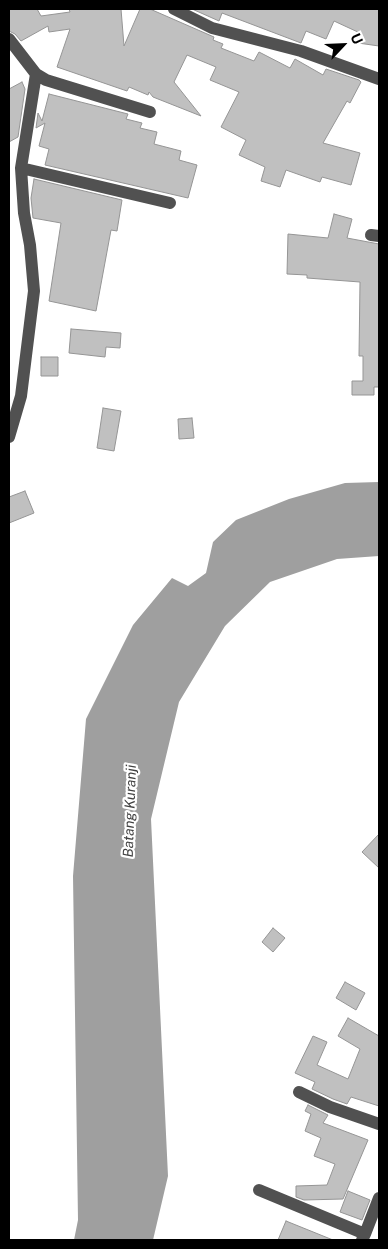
<!DOCTYPE html>
<html>
<head>
<meta charset="utf-8">
<style>
  body { margin:0 }
  #map { position:relative; width:388px; height:1249px; overflow:hidden; background:#fff; font-family:"Public Sans",sans-serif }
  canvas { display:block }
  .frame { position:absolute; inset:0; border:10px solid #000; pointer-events:none }
  .north { position:absolute; left:318px; top:20px; width:50px; height:50px; -webkit-text-stroke:4px #fff; paint-order:stroke; rotate:65deg; font-size:14px; font-weight:700; line-height:20px; text-align:center; color:#000 }
  .north::after { content:''; display:block; margin:auto; width:18px; height:22px; background:#000; clip-path:polygon(50% 0,100% 100%,50% 72%,0 100%) }
</style>
</head>
<body>
<div id="map">
<canvas width="388" height="1249"></canvas>
<div class="frame"></div>
<div class="north">U</div>
</div>
<script>
const g = document.querySelector('canvas').getContext('2d');
g.lineJoin = 'round';
function paint(path, color) { g.fillStyle = color; g.fill(path, 'evenodd'); }
const toPath = rows => new Path2D(rows.map(r => 'M' + r).join(''));
function trace(path, color, width, dash) { g.strokeStyle = color; g.lineWidth = width; g.lineCap = dash ? 'butt' : 'round'; g.setLineDash(dash || []); g.stroke(path); }
function label(font, color, halo, rows, align = 'center') {
  g.font = font + ' "Public Sans",sans-serif'; g.lineWidth = 4.5; g.setLineDash([]); g.textBaseline = 'middle'; g.strokeStyle = halo; g.fillStyle = color; for (const [text, x, y, turn = 0] of rows) {
    g.save(); g.translate(x, y); g.rotate((+turn || 0) * Math.PI / 180); g.textAlign = isNaN(turn) ? turn : align; if (halo) g.strokeText(text, 0, 0); g.fillText(text, 0, 0); g.restore();
  }
}
paint(toPath([
  [379,482,379,556,337,559,270,582,225,626,179,702,151,819,168,1176,153,1240,74,1240,78,1220,73,876,86,719,133,625,172,578,188,586,206,573,213,542,236,520,289,499,345,483]
]), '#9f9f9f');
const building = toPath([
  [9,9,37,9,41,16,70,12,69,9,121,9,124,46,140,9,150,9,214,37,213,40,223,44,221,48,254,61,259,52,290,68,295,59,323,75,326,69,359,80,361,82,350,103,347,101,323,143,360,153,351,185,322,177,320,182,286,170,280,187,261,181,265,167,239,155,246,140,221,127,239,92,210,80,216,67,187,55,174,82,201,116,153,97,149,92,148,95,129,87,127,91,57,67,70,29,49,32,48,26,21,41,15,34,9,31,9,9],
  [192,9,379,9,379,46,358,43,360,33,334,21,326,39,306,31,301,43,222,13,219,21,192,9],
  [22,82,25,89,18,137,9,142,9,89,22,82],
  [49,94,128,114,126,119,142,123,140,128,157,132,154,144,181,151,179,160,197,165,188,198,45,165,49,149,39,146,45,123,36,128,38,113,42,121,49,94],
  [34,179,122,200,117,231,111,230,96,311,49,301,61,223,33,218,31,198,34,179],
  [334,214,352,219,347,238,379,244,379,387,374,387,374,395,352,395,352,381,363,381,363,356,359,356,360,282,307,278,307,275,287,274,288,234,328,238,334,214],
  [71,329,121,333,120,348,106,347,105,357,69,353,71,329],
  [41,357,58,357,58,376,41,376,41,357],
  [103,408,121,411,114,451,97,448,103,408],
  [192,418,194,438,179,439,178,419,192,418],
  [25,491,34,513,9,523,9,497,25,491],
  [379,834,379,868,362,852,379,834],
  [273,928,285,938,273,952,262,942,273,928],
  [345,982,365,993,356,1010,336,998,345,982],
  [348,1018,379,1036,379,1106,351,1097,347,1104,333,1099,312,1089,315,1082,295,1073,313,1036,327,1042,317,1065,348,1079,360,1049,338,1036,348,1018],
  [308,1105,328,1115,323,1123,368,1140,343,1199,304,1200,296,1197,296,1186,327,1185,335,1164,314,1156,321,1138,305,1131,311,1114,305,1111,308,1105],
  [348,1191,370,1200,362,1220,340,1212,348,1191],
  [286,1221,333,1240,278,1240,286,1221]
]);
paint(building, '#c0c0c0');
trace(building, '#959595', 1);
trace(toPath([
  [174,9,212,28,301,51,379,79],
  [9,39,36,74,46,80,150,112],
  [21,168,170,203],
  [371,235,379,236],
  [9,437,21,396,34,291,30,245,24,213,21,168,36,74],
  [299,1092,330,1107,379,1124],
  [259,1190,365,1234,362,1240],
  [365,1234,379,1198]
]), '#515151', 12);
label('italic 14px', '#404040', '#fff', [
  ["Batang Kuranji",130,811,-88]
]);
</script>
</body>
</html>
